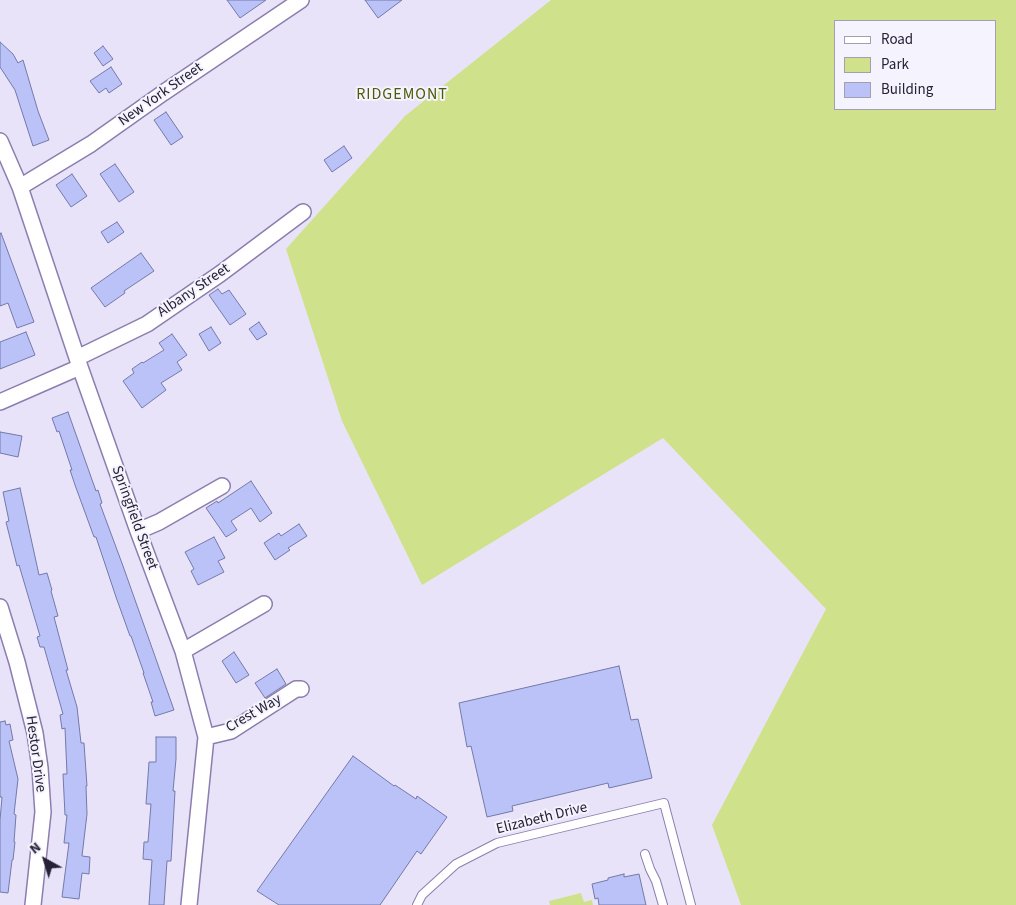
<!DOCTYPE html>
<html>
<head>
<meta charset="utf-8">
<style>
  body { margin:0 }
  #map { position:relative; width:1016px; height:905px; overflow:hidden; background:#e9e3f9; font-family:"Source Sans 3",sans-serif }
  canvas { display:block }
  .legend { position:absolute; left:834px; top:20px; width:162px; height:90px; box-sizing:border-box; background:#f5f3fe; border:1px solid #a39fae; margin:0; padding:6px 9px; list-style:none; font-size:15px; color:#272135 }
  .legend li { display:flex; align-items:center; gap:10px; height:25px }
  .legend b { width:25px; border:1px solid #a39fae }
  .north { position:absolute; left:20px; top:835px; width:50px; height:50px; -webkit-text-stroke:4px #f5f3fe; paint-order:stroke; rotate:321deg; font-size:14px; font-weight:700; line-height:20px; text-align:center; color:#272135 }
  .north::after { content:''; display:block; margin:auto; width:18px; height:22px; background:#272135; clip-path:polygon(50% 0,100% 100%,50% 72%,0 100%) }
</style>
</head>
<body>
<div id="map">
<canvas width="1016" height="905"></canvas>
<ul class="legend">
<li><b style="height:6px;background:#fff"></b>Road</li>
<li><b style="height:14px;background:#cfe18a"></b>Park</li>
<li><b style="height:14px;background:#bac2f7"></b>Building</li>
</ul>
<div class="north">N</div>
</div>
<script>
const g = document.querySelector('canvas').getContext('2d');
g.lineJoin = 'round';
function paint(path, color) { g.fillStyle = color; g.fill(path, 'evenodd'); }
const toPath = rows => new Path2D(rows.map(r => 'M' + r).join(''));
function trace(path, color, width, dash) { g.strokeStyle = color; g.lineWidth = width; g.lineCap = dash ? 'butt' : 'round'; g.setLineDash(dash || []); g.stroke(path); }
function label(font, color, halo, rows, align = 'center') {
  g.font = font + ' "Source Sans 3",sans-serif'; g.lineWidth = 4; g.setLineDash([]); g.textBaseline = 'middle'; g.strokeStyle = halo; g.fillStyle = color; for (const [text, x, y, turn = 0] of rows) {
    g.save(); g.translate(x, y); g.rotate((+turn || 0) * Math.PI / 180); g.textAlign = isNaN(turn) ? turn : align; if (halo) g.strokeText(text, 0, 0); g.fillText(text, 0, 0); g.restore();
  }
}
paint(toPath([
  [551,0,1016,0,1016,905,741,905,712,825,826,609,663,438,422,585,342,421,286,249,405,116],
  [995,21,995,109,835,109,835,21],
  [581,893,584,902,592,900,593,905,550,905,549,901]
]), '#cfe18a');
const building = toPath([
  [227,0,266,0,240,18,227,0],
  [365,0,402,0,378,18,365,0],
  [0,42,13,54,18,63,23,60,38,111,49,140,33,146,15,90,0,67,0,42],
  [103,46,113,59,103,66,94,53,103,46],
  [111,67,122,84,109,93,106,88,99,93,90,81,111,67],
  [166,112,183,137,171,145,154,120,166,112],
  [344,146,352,158,332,172,324,160,344,146],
  [115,164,134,192,119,202,100,174,115,164],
  [72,174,87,196,71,207,56,185,72,174],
  [117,222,124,232,108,243,101,232,117,222],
  [1,233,34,322,17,328,8,303,0,306,0,234,1,233],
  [141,253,154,271,124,291,125,293,105,307,91,288,141,253],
  [218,289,222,294,229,290,246,314,230,325,209,295,218,289],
  [259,322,267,334,257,340,249,329,259,322],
  [211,327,221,343,209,351,199,334,211,327],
  [26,332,35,355,0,369,0,342,26,332],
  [172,334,187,355,177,362,182,370,161,383,166,390,142,408,123,381,134,373,132,369,142,362,143,363,164,350,159,343,172,334],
  [68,412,96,491,98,490,102,503,100,504,123,566,174,710,155,716,151,702,153,702,143,673,144,673,131,636,130,636,116,597,96,537,94,537,75,485,70,470,72,470,59,431,57,432,52,418,68,412],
  [0,432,22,436,18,457,0,453,0,432],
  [251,481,272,513,260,522,251,508,231,521,237,530,226,537,206,508,217,501,218,503,251,481],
  [20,488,39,575,47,573,52,590,51,591,58,616,54,617,68,670,66,670,77,707,81,743,84,743,87,786,86,786,87,814,82,856,90,857,89,874,82,873,79,899,62,897,69,843,64,843,67,815,65,815,63,774,67,774,65,728,62,729,60,715,63,714,44,647,40,647,37,637,40,636,19,565,17,566,6,522,9,521,3,492,20,488],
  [299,524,307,536,288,548,290,550,275,560,264,543,279,533,281,536,299,524],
  [214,537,225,558,218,561,224,572,198,585,191,571,194,569,185,552,214,537],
  [234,652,249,675,236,683,222,661,234,652],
  [619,666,631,720,638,719,652,778,609,788,608,783,512,806,513,811,487,817,471,746,467,747,459,703,619,666],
  [277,669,286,684,265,698,255,683,277,669],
  [5,721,6,725,10,724,13,740,9,741,18,779,14,814,16,815,14,842,15,842,13,860,12,860,8,893,0,892,0,820,2,797,0,797,0,722,5,721],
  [156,737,176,737,176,759,173,791,175,791,172,844,171,861,167,861,164,905,149,905,152,860,143,859,144,842,148,842,151,804,146,804,149,762,156,762,156,737],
  [353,756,394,786,395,785,416,799,417,796,447,817,421,854,417,851,380,905,279,905,257,891,353,756],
  [624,874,624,877,639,874,646,905,599,905,598,898,595,899,592,884,608,880,608,878,624,874]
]);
paint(building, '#bac2f7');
trace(building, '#7379aa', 1);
const service = toPath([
  [645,854,650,869,656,881,663,905],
  [417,905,422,895,456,864,497,843,664,803,691,905]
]);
const minor = toPath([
  [0,141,20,187,80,367,138,531,183,651,206,737,189,905],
  [20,187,91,144,163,93,301,0],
  [77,358,147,324,220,274,303,212],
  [0,402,80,367],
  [138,531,159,522,222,486],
  [0,607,17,662,35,733,40,768,43,812,33,905],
  [183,651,264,604],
  [206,737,231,731,296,689,301,689]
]);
trace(service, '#8d7daf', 10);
trace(minor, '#8d7daf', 18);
trace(service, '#fff', 8);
trace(minor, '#fff', 15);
label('15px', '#272135', '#f5f3fe', [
  ["New York Street",161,95,-35],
  ["Albany Street",194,291,-34],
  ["Springfield Street",134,518,70],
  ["Crest Way",254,714,-30],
  ["Hestor Drive",35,754,82],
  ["Elizabeth Drive",542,819,-14]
]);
g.letterSpacing = '1px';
label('16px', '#505b09', '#f5f3fe', [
  ["RIDGEMONT",402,95]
]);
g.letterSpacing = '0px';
</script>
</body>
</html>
